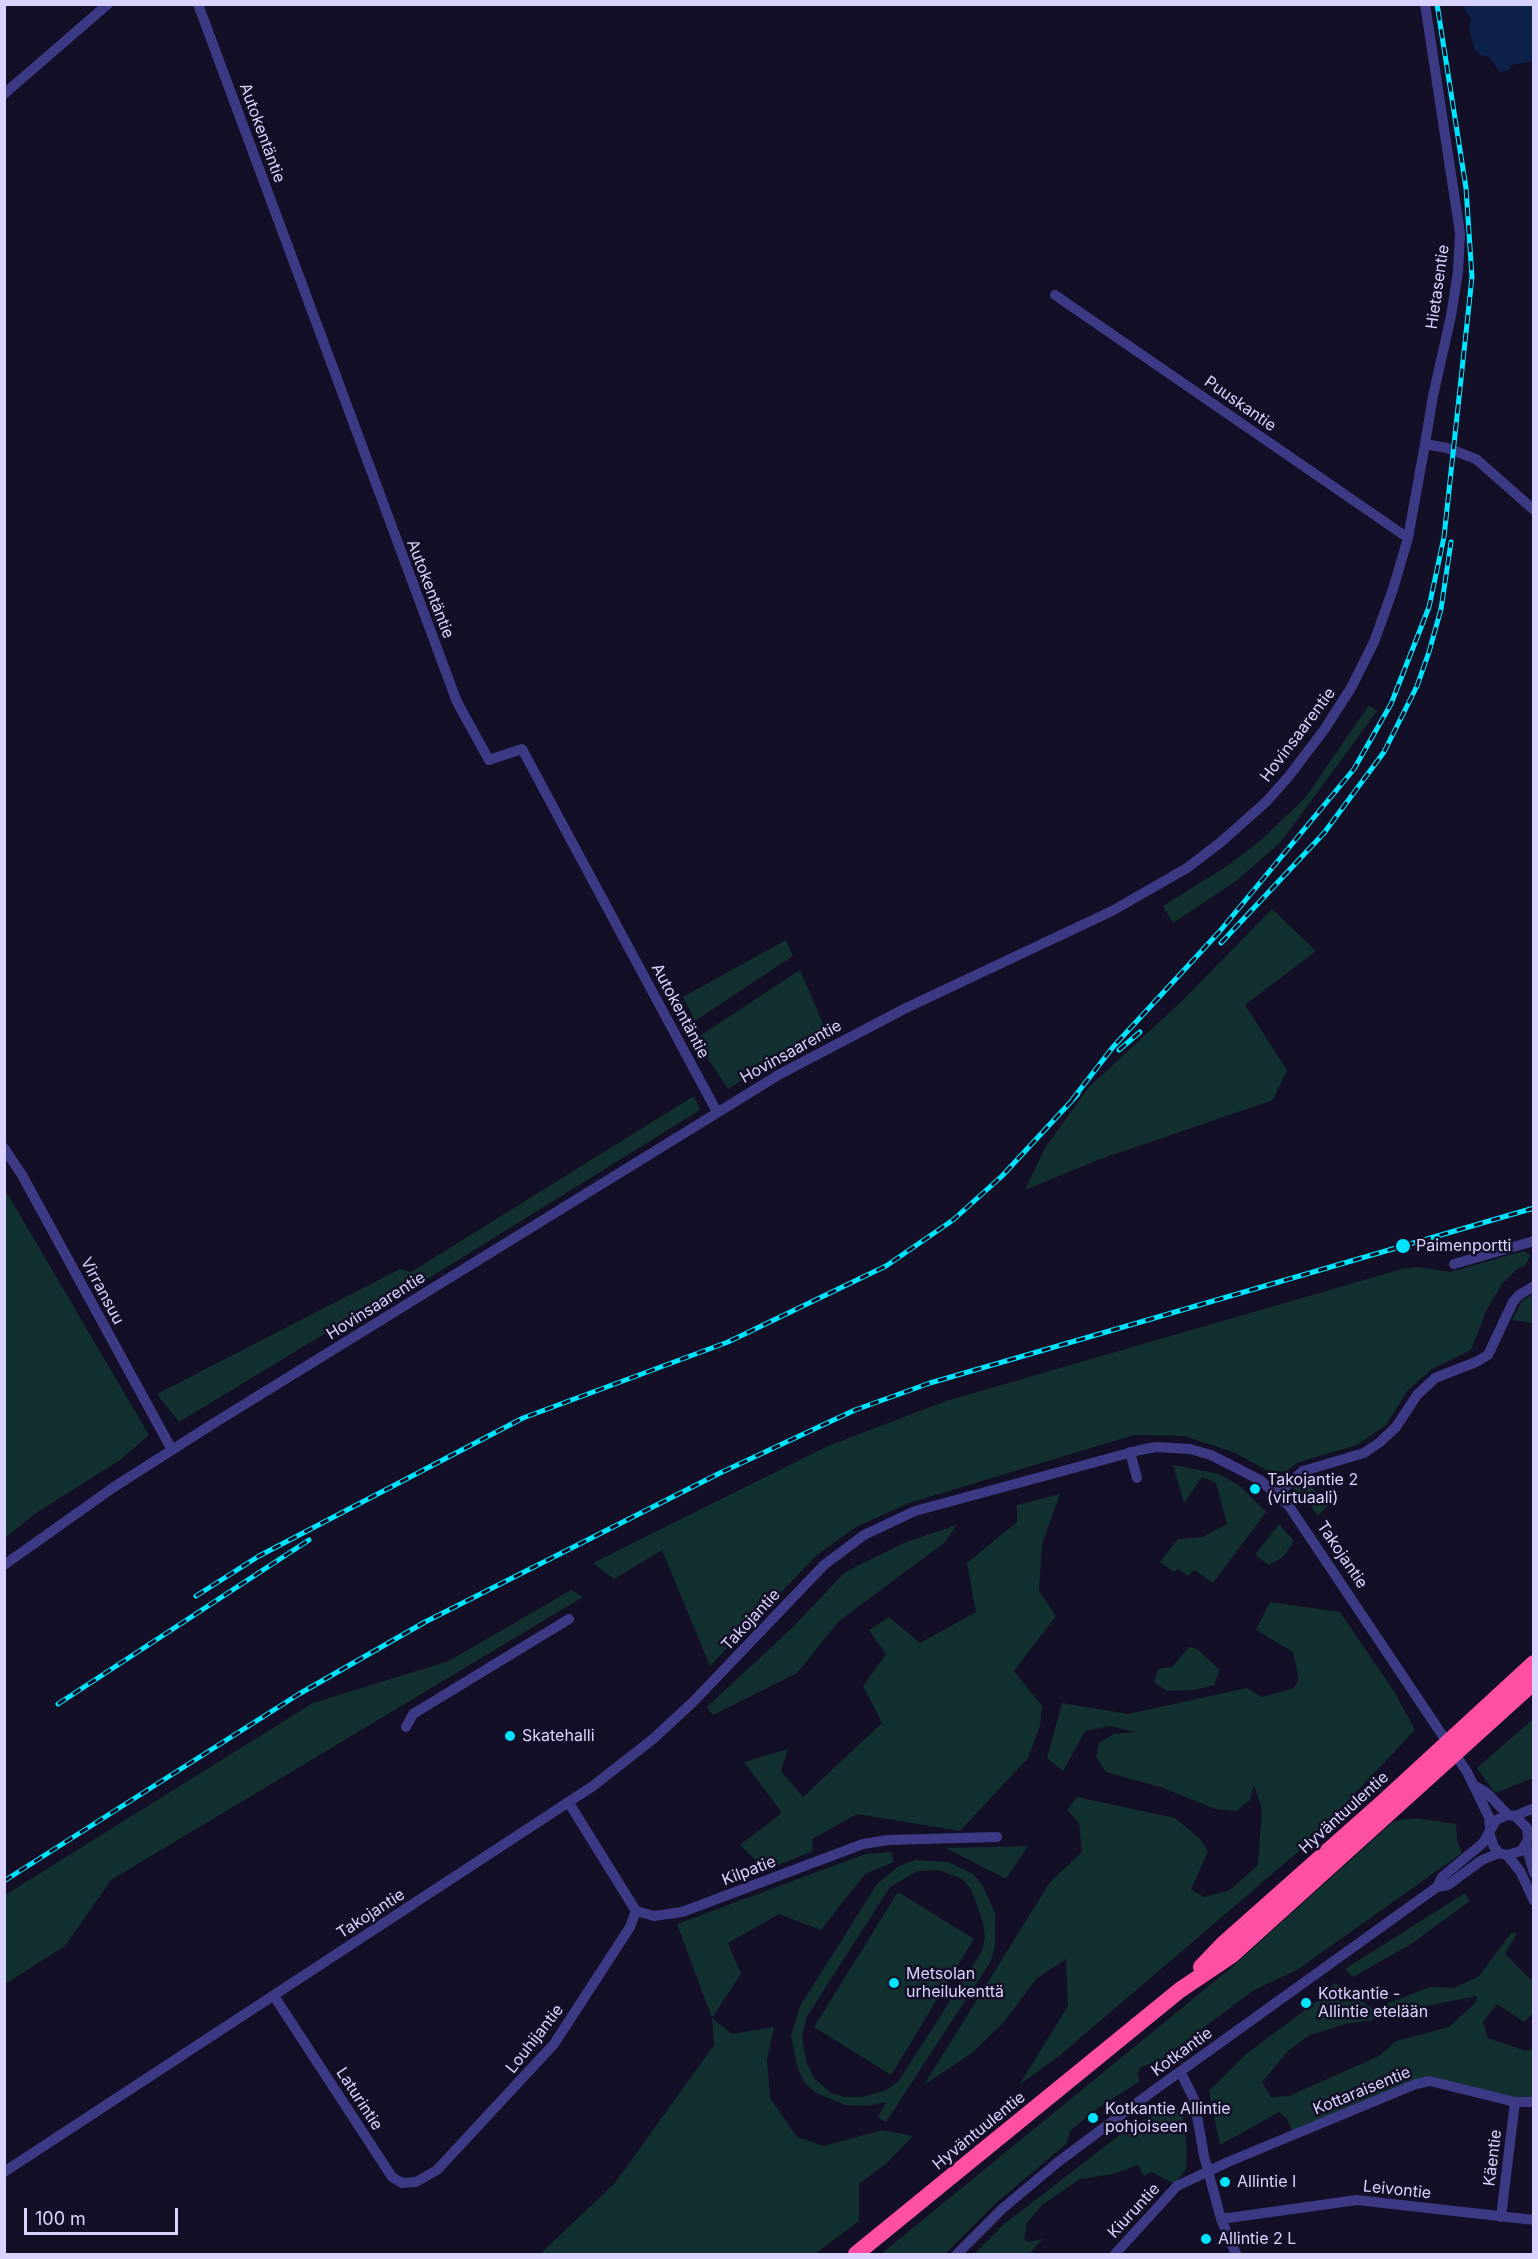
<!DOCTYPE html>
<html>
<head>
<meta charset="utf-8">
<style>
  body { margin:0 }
  #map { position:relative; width:1538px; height:2259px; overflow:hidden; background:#130f26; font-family:Inter,sans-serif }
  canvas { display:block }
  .frame { position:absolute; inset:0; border:6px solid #d9d4ff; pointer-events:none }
  .scale { position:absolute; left:24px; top:2208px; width:154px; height:27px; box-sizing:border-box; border:3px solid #d9d4ff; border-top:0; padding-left:8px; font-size:18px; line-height:21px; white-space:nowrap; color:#d9d4ff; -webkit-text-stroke:4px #130f26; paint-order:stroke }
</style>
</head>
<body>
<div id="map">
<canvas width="1538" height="2259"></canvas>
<div class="frame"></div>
<div class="scale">100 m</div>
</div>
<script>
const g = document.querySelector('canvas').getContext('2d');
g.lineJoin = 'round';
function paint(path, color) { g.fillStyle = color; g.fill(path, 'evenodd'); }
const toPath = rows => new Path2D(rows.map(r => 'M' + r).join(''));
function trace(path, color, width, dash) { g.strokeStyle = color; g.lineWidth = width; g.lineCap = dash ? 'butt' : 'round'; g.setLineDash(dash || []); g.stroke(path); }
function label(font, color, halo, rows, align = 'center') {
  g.font = font + ' Inter,sans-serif'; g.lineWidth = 5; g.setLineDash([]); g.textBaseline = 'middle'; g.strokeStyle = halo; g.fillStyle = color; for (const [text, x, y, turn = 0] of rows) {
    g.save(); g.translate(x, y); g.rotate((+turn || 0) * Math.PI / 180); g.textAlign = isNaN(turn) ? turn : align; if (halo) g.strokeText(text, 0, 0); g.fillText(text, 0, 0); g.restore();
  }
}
paint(toPath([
  [1369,705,1377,711,1281,842,1236,881,1173,923,1163,906,1230,864,1261,840,1305,798],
  [1272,909,1316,951,1245,1005,1287,1070,1273,1100,1098,1160,1025,1190,1045,1148,1089,1087,1182,1001],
  [786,940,793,956,695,1021,683,997],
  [800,970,825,1028,728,1089,695,1039],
  [694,1096,700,1110,421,1283,415,1279,179,1422,157,1394,400,1269,411,1272],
  [4,1188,149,1435,120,1460,36,1513,5,1538],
  [1524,1251,1530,1255,1526,1265,1516,1270,1502,1284,1487,1309,1471,1350,1432,1369,1408,1390,1386,1425,1357,1445,1299,1462,1286,1471,1270,1472,1233,1452,1184,1436,1134,1435,909,1503,856,1527,817,1555,710,1666,662,1550,614,1579,593,1563,828,1446,946,1401,1402,1269,1417,1267,1450,1272],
  [1533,1294,1533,1323,1512,1320,1522,1301],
  [1173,1465,1219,1474,1239,1485,1266,1512,1213,1583,1194,1570,1188,1576,1178,1569,1174,1572,1160,1562,1178,1539,1202,1537,1227,1524,1216,1483,1202,1477,1184,1503],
  [1302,1479,1324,1499,1335,1498,1318,1516,1307,1501,1292,1489],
  [1060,1494,1042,1544,1039,1591,1056,1616,1014,1671,1042,1706,1040,1726,1028,1758,960,1831,857,1814,812,1839,813,1851,766,1870,740,1845,782,1813,744,1762,788,1749,781,1771,803,1797,882,1723,863,1686,886,1654,869,1630,889,1617,920,1643,976,1612,967,1563,1017,1522,1017,1505],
  [1279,1524,1294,1541,1283,1557,1269,1565,1255,1555],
  [957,1525,944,1543,839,1621,797,1673,713,1715,707,1707,793,1627,845,1572,906,1542],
  [571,1590,583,1597,111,1880,65,1946,5,1984,5,1895,313,1703,449,1661],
  [1270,1602,1340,1612,1395,1693,1415,1730,1305,1846,1059,2056,1019,2085,1068,2006,1066,1959,1036,1979,1004,2022,972,2053,924,2085,1050,1882,1082,1852,1079,1823,1067,1810,1077,1797,1175,1818,1200,1839,1208,1851,1191,1890,1205,1897,1230,1890,1258,1865,1262,1809,1254,1785,1250,1800,1236,1811,1215,1809,1163,1788,1106,1772,1096,1757,1099,1743,1114,1734,1136,1732,1110,1726,1085,1731,1063,1771,1047,1758,1062,1703,1128,1714,1247,1688,1262,1697,1294,1688,1299,1679,1293,1652,1256,1630],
  [1189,1647,1197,1649,1220,1670,1214,1685,1194,1690,1167,1691,1154,1682,1159,1668,1172,1667],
  [1533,1719,1533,1778,1495,1793,1477,1768],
  [1416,1818,1456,1824,1457,1840,1462,1853,1297,1970,1254,1990,1163,2058,1140,2068,1137,2074,1140,2081,1098,2108,1071,2130,1066,2144,995,2204,945,2254,881,2254,1232,1967,1394,1821],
  [1028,1846,1006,1879,946,1848],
  [891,1852,894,1862,865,1874,821,1930,779,1914,728,1943,741,1974,712,2018,732,2034,774,2027,767,2060,770,2098,797,2137,824,2146,882,2130,913,2136,888,2162,859,2184,859,2221,815,2254,540,2254,615,2183,714,2045,712,2018,677,1924,865,1854],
  [915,1860,949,1862,973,1874,983,1886,995,1913,995,1946,991,1961,886,2122,878,2117,886,2102,867,2106,846,2105,816,2093,804,2082,797,2066,791,2036,800,2006,877,1884,899,1866],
  [939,1870,962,1879,971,1889,983,1922,985,1938,982,1951,898,2082,886,2090,862,2097,844,2097,831,2093,815,2079,807,2064,802,2038,806,2018,890,1887,918,1871],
  [898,1892,974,1939,891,2075,814,2027],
  [1465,1893,1470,1901,1411,1944,1353,1977,1345,1969],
  [1511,1933,1517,1933,1505,1954,1533,1982,1533,2013,1524,2022,1497,2004,1483,2022,1488,2038,1526,2051,1533,2049,1533,2098,1516,2098,1429,2076,1292,2131,1287,2119,1279,2112,1220,2145,1209,2091,1246,2054,1316,2002,1335,1983,1373,2009,1430,1987,1454,1988,1479,1976],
  [1477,1996,1476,2002,1449,2027,1396,2041,1379,2056,1289,2096,1271,2097,1262,2082,1289,2050,1310,2035,1346,2024,1396,2016,1421,2007],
  [1177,2108,1183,2117,1187,2151,1186,2169,1175,2184,1151,2172,1144,2176,1138,2165,1113,2174,1080,2179,1042,2205,1027,2223,1024,2239,1028,2242,1043,2239,1029,2254,974,2254,1003,2225,1126,2130,1146,2118]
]), '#12302f');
paint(toPath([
  [1464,5,1533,5,1533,61,1511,65,1510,70,1500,72,1489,57,1480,55,1475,50,1469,29,1471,18,1465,11]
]), '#0c2248');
trace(toPath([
  [198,4,457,702,489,760,522,749,717,1112],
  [1425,4,1460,233,1458,272,1451,316,1433,396,1425,444,1447,448,1476,459,1534,510],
  [4,94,108,4],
  [1055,295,1408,538],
  [4,1148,22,1175,172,1450],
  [1454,1264,1534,1241],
  [1130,1452,1137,1478],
  [1277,1494,1303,1471,1364,1453,1380,1442,1396,1427,1417,1395,1435,1378,1476,1362,1488,1355,1513,1302,1519,1295,1534,1286],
  [4,1565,114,1487,211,1425,780,1074,906,1008,1112,911,1187,868,1221,842,1267,801,1289,776,1324,730,1351,688,1374,642,1393,589,1408,538,1425,444],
  [406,1727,413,1714,569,1619],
  [1477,1787,1487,1793,1508,1815],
  [569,1803,636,1911,654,1916,682,1912,863,1844,888,1840,997,1837],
  [1515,1816,1534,1808],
  [1489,1832,1494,1847,1499,1853,1507,1855,1521,1851,1532,1834],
  [1526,1845,1534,1873],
  [1507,1855,1520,1871,1534,1901],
  [1437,1887,1442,1877,1483,1843,1496,1820,1508,1815,1515,1816,1527,1828,1528,1838],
  [274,1996,392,2177,402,2183,416,2182,437,2170,554,2044,630,1927,636,1911],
  [1181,2073,1194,2099,1204,2156,1221,2219,1236,2254],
  [4,2172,593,1786,653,1739,693,1702,824,1565,864,1535,915,1511,1140,1450,1156,1447,1190,1449,1211,1455,1260,1480,1289,1506,1467,1772,1489,1817,1490,1827],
  [1501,2217,1515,2102],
  [1221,2219,1357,2200,1534,2220],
  [957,2254,1002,2209,1058,2162,1153,2091,1437,1887,1448,1885,1482,1860,1499,1853],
  [1115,2254,1177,2186,1228,2162,1416,2084,1430,2081,1515,2102,1534,2102]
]), '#3d3a85', 10);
trace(toPath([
  [1201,1967,1223,1944,1383,1802,1534,1663],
  [856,2254,1180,1990,1232,1955,1534,1682]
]), '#ff4fa3', 16);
const rail = toPath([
  [1221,943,1324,833,1384,752,1417,686,1429,652,1441,609,1451,542],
  [1119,1050,1140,1032],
  [1072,1100,1113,1047,1220,931,1354,769,1391,704,1429,607,1444,537,1472,277,1466,188,1437,4],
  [196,1596,259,1556,523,1418,728,1342,886,1266,953,1220,1002,1176,1078,1094],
  [58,1704,309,1540],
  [4,1881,299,1694,425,1622,720,1473,855,1410,930,1383,1534,1208]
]);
trace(rail, '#00e5ff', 5);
trace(rail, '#130f26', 3, [9]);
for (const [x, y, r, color] of [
  [1403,1246,8,"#00e5ff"],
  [1255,1489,6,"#00e5ff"],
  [510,1736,6,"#00e5ff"],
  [894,1983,6,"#00e5ff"],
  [1306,2003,6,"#00e5ff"],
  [1093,2118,6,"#00e5ff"],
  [1225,2182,6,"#00e5ff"],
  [1206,2239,6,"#00e5ff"]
]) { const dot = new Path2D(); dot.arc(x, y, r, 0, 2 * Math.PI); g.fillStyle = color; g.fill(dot); trace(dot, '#130f26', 2); }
label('16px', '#d9d4ff', '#130f26', [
  ["Autokentäntie",262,133,70],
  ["Hietasentie",1438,287,-82],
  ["Puuskantie",1240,404,35],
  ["Autokentäntie",430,589,69],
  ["Hovinsaarentie",1298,735,-53],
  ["Autokentäntie",680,1011,62],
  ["Hovinsaarentie",791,1052,-29],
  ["Virransuu",102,1291,62],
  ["Hovinsaarentie",376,1306,-32],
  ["Takojantie",1342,1555,56],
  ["Takojantie",751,1620,-47],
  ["Hyväntuulentie",1344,1813,-42],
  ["Kilpatie",749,1871,-21],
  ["Takojantie",371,1914,-33],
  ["Louhijantie",535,2039,-52],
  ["Kotkantie",1182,2052,-36],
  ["Kottaraisentie",1362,2091,-22],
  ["Laturintie",359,2099,57],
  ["Hyväntuulentie",979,2131,-39],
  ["Käentie",1493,2158,-83],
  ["Leivontie",1397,2190,6],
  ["Kiuruntie",1134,2211,-47]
]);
label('16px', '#d9d4ff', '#130f26', [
  ["Paimenportti",1416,1246],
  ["Takojantie 2",1267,1480],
  ["(virtuaali)",1267,1498],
  ["Skatehalli",522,1736],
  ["Metsolan",906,1974],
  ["urheilukenttä",906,1992],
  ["Kotkantie -",1318,1994],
  ["Allintie etelään",1318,2012],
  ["Kotkantie Allintie",1105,2109],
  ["pohjoiseen",1105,2127],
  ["Allintie I",1237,2182],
  ["Allintie 2 L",1218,2239]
], 'left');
</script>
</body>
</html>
